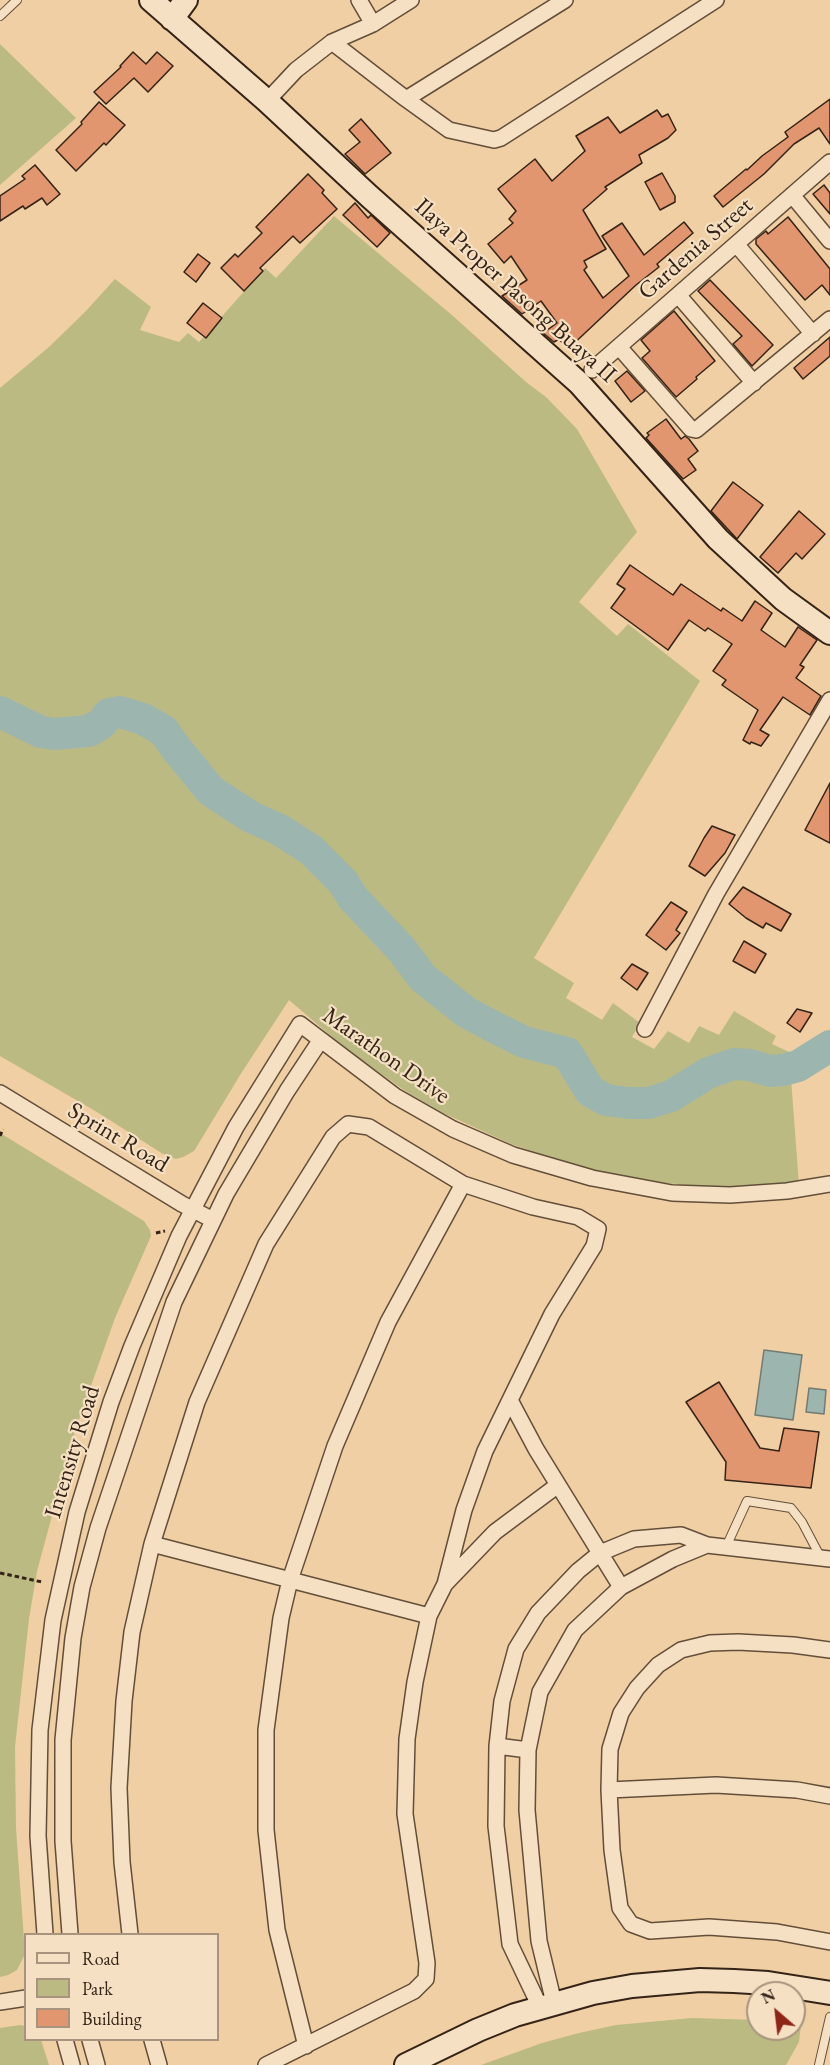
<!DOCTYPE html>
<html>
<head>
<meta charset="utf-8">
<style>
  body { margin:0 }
  #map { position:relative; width:830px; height:2065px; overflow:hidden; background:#efcfa3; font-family:"EB Garamond",serif }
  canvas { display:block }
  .legend { position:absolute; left:24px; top:1933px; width:195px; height:108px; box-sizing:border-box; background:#f5e0c3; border:2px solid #a8947e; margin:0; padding:8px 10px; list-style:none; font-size:18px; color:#342316 }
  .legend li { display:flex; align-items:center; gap:12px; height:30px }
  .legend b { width:30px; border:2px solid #a8947e }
  .north { position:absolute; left:746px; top:1981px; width:60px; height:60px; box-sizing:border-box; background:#f5e0c3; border:2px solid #a8947e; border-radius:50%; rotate:332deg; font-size:16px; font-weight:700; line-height:24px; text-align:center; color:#342316 }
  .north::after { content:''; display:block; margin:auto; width:21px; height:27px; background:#8f2418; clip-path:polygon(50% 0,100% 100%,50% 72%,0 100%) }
</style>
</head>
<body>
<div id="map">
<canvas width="830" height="2065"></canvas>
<ul class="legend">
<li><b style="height:8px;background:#f5e0c3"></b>Road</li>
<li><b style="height:16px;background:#bcba83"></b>Park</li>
<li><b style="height:16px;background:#e1966f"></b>Building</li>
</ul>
<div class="north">N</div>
</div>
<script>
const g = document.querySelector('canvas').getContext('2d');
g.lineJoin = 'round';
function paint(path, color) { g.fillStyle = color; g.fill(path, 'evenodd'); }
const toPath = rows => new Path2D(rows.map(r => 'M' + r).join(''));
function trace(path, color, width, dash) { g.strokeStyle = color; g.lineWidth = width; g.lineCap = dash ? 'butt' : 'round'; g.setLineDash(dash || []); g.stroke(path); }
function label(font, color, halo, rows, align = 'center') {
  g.font = font + ' "EB Garamond",serif'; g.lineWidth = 4.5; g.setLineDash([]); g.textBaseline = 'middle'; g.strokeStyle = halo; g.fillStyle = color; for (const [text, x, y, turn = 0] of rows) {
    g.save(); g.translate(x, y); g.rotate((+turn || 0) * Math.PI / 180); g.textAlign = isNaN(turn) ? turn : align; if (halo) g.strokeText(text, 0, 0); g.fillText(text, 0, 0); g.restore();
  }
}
paint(toPath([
  [0,44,76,118,0,185],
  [334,216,453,316,526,382,546,397,577,429,637,532,579,602,617,636,628,624,700,681,534,958,574,983,566,998,602,1020,613,1003,640,1023,632,1037,654,1049,668,1031,689,1043,699,1026,719,1035,734,1011,776,1036,772,1044,789,1052,799,1185,726,1188,653,1182,581,1168,511,1144,441,1112,408,1093,346,1049,289,1000,242,1072,194,1151,183,1157,176,1159,163,1154,97,1112,0,1056,0,388,49,347,85,312,115,279,151,307,140,330,179,342,188,333,199,342,265,268,276,278],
  [0,1133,144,1221,150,1230,151,1236,115,1318,76,1428,37,1571,29,1619,15,1747,16,1828,25,1954,17,1970,8,1975,0,1977],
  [692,2018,758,2020,758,2029,794,2029,794,2023,801,2024,799,2042,786,2065,481,2065,542,2043,579,2033,616,2025],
  [20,2025,25,2026,26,2040,41,2040,49,2065,0,2065,0,2028]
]), '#bcba83');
const water = toPath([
  [764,1350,802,1355,793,1420,755,1415,764,1350],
  [809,1388,826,1390,824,1414,806,1412,809,1388]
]);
paint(water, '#9cb5af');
trace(water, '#727b72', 1.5);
trace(toPath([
  [0,712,41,732,54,734,89,731,102,723,109,714,120,712,143,719,164,731,175,747,211,791,251,817,280,830,311,850,343,882,353,898,402,950,423,978,466,1012,492,1026,524,1042,567,1053,590,1091,606,1100,629,1103,649,1103,671,1096,708,1073,734,1064,750,1065,770,1071,783,1070,798,1066,830,1046]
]), '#9cb5af', 32);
const building = toPath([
  [133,52,146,64,157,52,173,66,148,92,134,78,106,104,94,92,121,67,120,66,133,52],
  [830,99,830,144,819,128,794,144,764,174,723,207,714,196,746,169,747,170,762,156,788,137,785,132,830,99],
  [99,102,125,125,106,145,104,143,76,171,56,150,82,124,81,122,99,102],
  [657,110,662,117,668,114,676,130,668,138,639,155,642,163,605,187,607,189,583,210,606,249,584,261,587,267,584,270,603,298,629,276,602,236,622,223,644,255,684,222,693,233,657,264,659,267,636,285,568,349,559,339,554,342,543,333,557,323,541,301,522,314,502,296,527,280,511,256,504,263,488,244,513,223,509,219,516,211,498,189,535,159,552,181,585,151,576,136,608,117,620,133,657,110],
  [361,119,391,153,365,174,345,154,360,142,349,130,361,119],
  [35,165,60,194,47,205,42,198,25,209,23,206,0,221,0,196,25,179,22,176,35,165],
  [662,173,675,196,675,202,660,210,645,182,662,173],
  [308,174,324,190,322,193,337,209,300,243,293,236,260,268,263,271,244,291,221,268,235,254,238,257,262,233,256,227,308,174],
  [824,185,830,193,830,214,813,194,824,185],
  [355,203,368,218,371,215,390,233,377,247,343,215,355,203],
  [788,217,830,269,830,295,822,285,805,300,756,244,756,239,766,231,768,234,788,217],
  [198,254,210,263,196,282,184,272,198,254],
  [710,280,773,345,752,366,733,344,742,336,698,291,710,280],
  [203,303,222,318,206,338,187,323,203,303],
  [674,311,715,361,696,377,697,379,676,397,642,358,650,351,641,340,674,311],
  [830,337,830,356,803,379,794,368,830,337],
  [627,371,645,391,631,402,615,381,627,371],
  [666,419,681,439,685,436,689,439,698,451,688,459,696,470,683,479,646,438,649,435,647,433,666,419],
  [733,482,763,505,737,539,711,511,733,482],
  [799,511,825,534,802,559,796,553,778,573,760,557,799,511],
  [630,565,673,595,681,584,721,611,723,608,742,621,755,601,772,613,761,630,785,647,798,627,817,640,800,665,804,667,796,678,821,696,810,715,783,697,760,730,769,735,761,746,751,742,750,744,743,740,758,710,722,685,726,680,713,671,732,644,708,628,705,631,689,620,668,650,611,608,625,589,617,584,630,565],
  [830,783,830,843,805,830,830,783],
  [712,826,735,835,725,853,705,876,689,866,704,838,712,826],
  [743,887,791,914,781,931,766,923,763,928,746,918,729,904,743,887],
  [671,902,687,912,676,930,680,933,666,950,646,935,671,902],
  [744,941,766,954,755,973,733,961,744,941],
  [632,964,648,973,637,990,621,978,632,964],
  [797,1009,812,1013,800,1032,787,1023,797,1009],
  [719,1382,760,1448,779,1451,784,1428,819,1432,811,1488,725,1480,726,1462,686,1402,719,1382]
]);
paint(building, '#e1966f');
trace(building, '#342316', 1.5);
const lane = toPath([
  [0,16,17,0],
  [726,1547,747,1501,791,1508,802,1522,821,1558],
  [819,2065,830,2017]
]);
const street = toPath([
  [359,0,373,24],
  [332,42,406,99,449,130,494,140,501,138,716,0],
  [406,99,565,0],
  [267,101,296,70,332,42,373,24,411,0],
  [792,195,830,241],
  [736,244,813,334],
  [678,295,754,383],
  [619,347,691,429,696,430,830,319],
  [592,370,830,162],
  [645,1029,716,894,830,700],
  [0,1093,182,1204,213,1220],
  [511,1402,536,1449,621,1587],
  [152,1544,429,1616],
  [830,1650,793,1645,738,1642,710,1643,681,1650,658,1665,637,1688,621,1713,610,1749,609,1790,612,1850,620,1908,631,1924,650,1931,709,1927,777,1932,830,1942],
  [497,1746,528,1750],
  [609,1790,716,1785,797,1790,830,1796],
  [45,1934,38,1836,40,1730,53,1620,77,1512,111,1402,132,1346,179,1236,236,1127,300,1024,395,1096,453,1129,513,1155,592,1178,672,1193,730,1195,787,1191,830,1184],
  [70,1934,63,1841,63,1740,73,1638,82,1587,98,1528,174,1302,226,1194,287,1091,320,1041],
  [130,1934,122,1862,119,1788,124,1701,132,1632,152,1544,197,1402,266,1244,333,1137,348,1124,369,1127,463,1184,533,1207,578,1217,598,1229,594,1246,552,1314,485,1451,464,1510,445,1584],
  [0,2002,26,1998],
  [554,2003,539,1941,527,1810,528,1750,540,1692,575,1630,621,1587,673,1559,707,1545],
  [540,2007,510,1944,496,1826,497,1746,502,1701,516,1649,538,1613,578,1571,600,1553,634,1539,681,1535,707,1545,830,1559],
  [65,2040,72,2065],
  [90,2040,97,2065],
  [152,2040,159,2065],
  [306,2046,277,1930,266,1830,266,1730,281,1618,290,1580,335,1446,388,1322,463,1184],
  [266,2065,414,1991,426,1979,427,1963,405,1814,407,1739,415,1682,429,1616,445,1584,495,1532,558,1485]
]);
const secondary = toPath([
  [151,0,267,101,369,196,579,383,718,539,783,599,830,633],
  [172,19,186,0],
  [406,2065,478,2030,515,2015,593,1993,632,1986,700,1980,734,1981,768,1983,830,1993]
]);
trace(lane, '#634e39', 10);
trace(street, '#634e39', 18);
trace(secondary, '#342316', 26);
trace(toPath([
  [0,1136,3,1129],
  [156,1233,165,1231],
  [0,1573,42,1582]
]), '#342316', 3, [4.5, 3]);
trace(lane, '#f5e0c3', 8);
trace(street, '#f5e0c3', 15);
trace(secondary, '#f5e0c3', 22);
label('24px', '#342316', '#f5e0c3', [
  ["Gardenia Street",696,249,-41],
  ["Ilaya Proper Pasong Buaya II",515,291,42],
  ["Marathon Drive",386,1056,35],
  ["Sprint Road",118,1138,31],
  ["Intensity Road",73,1452,-73]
]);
</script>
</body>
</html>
